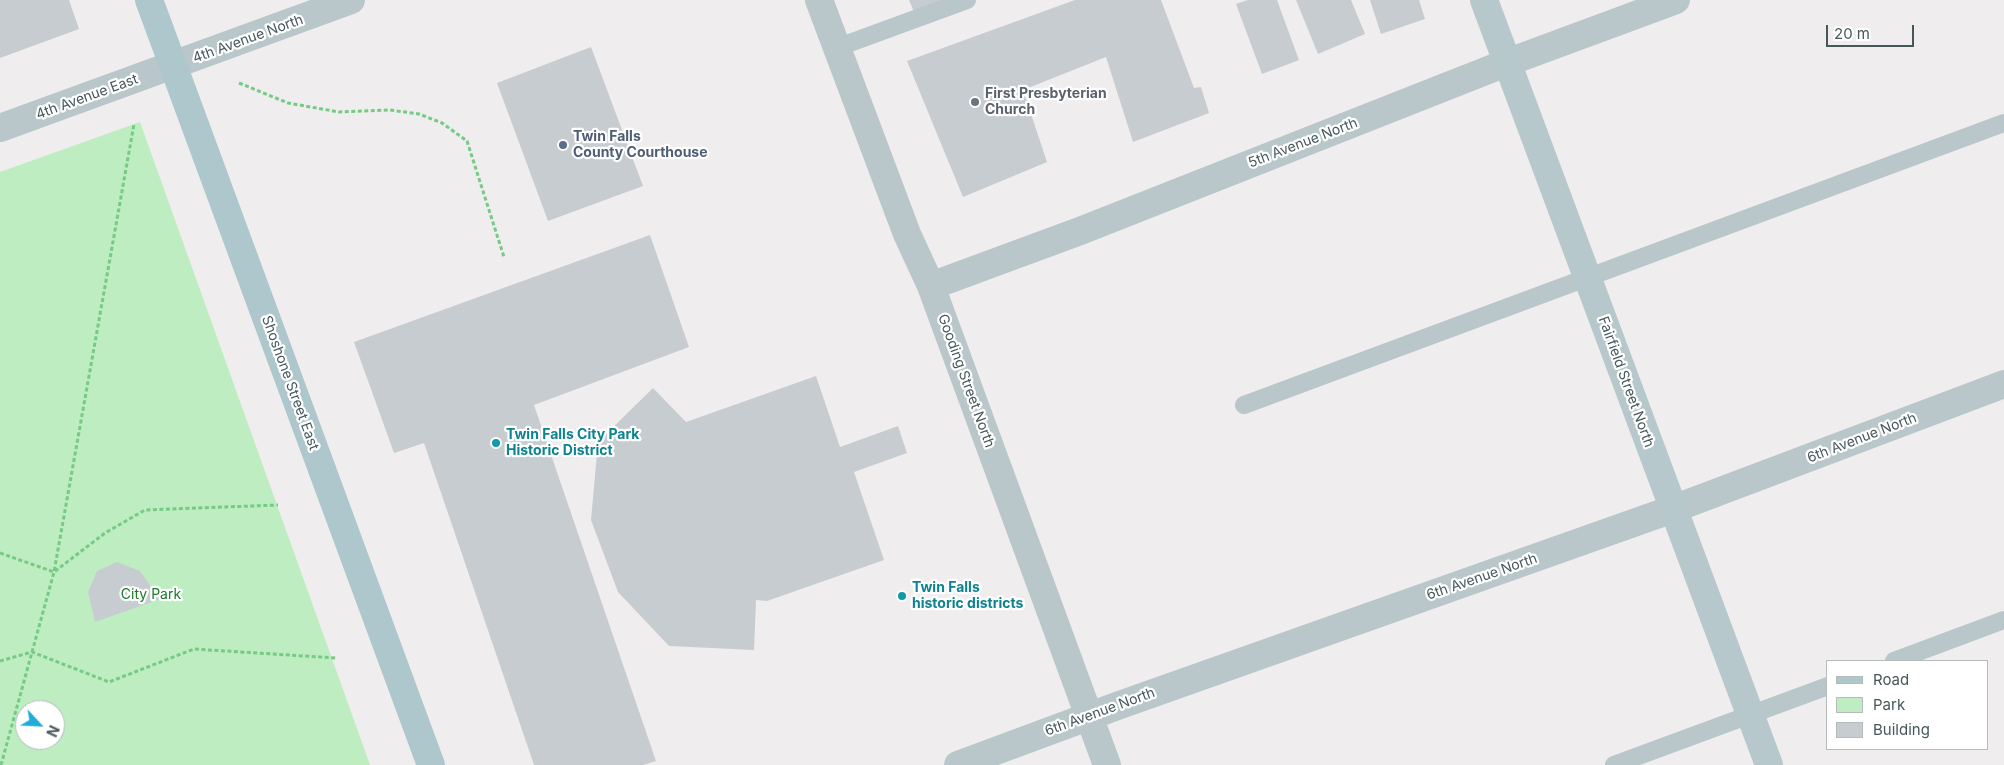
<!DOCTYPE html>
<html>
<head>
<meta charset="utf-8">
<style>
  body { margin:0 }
  #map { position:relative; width:2004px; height:765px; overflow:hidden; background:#f0edee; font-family:Inter,sans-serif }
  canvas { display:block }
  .legend { position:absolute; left:1826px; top:660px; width:162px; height:90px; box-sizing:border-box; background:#fff; border:1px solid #b5bcbd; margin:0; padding:6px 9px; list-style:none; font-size:15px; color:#46575a }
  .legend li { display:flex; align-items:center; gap:10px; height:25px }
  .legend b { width:25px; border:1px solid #b5bcbd }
  .north { position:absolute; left:15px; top:700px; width:50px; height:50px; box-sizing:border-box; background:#fff; border:1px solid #b5bcbd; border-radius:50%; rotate:115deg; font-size:14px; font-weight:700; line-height:20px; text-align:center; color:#46575a }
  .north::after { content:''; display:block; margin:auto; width:18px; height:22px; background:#1facd9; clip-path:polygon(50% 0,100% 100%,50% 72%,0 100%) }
  .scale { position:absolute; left:1826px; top:25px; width:88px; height:22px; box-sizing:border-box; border:2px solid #46575a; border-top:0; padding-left:6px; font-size:15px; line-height:18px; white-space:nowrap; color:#46575a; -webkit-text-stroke:4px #fff; paint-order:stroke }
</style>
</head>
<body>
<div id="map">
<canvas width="2004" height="765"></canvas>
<ul class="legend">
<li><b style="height:6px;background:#aec7cc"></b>Road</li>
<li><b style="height:14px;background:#bdedc0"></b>Park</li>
<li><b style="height:14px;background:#c7ccd0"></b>Building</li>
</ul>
<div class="north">N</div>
<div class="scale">20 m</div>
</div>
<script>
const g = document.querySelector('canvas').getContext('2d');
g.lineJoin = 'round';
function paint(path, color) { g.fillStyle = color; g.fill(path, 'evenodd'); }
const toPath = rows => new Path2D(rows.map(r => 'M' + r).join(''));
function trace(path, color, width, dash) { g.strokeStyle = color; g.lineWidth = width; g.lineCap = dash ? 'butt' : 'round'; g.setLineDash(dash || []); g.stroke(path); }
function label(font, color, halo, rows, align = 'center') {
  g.font = font + ' Inter,sans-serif'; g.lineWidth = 4.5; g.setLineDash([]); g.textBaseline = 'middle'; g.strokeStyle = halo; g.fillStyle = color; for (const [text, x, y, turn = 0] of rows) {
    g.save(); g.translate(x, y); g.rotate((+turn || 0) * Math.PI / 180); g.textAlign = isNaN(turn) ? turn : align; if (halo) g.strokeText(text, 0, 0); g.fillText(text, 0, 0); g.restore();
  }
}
paint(toPath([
  [140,122,370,765,0,765,0,172],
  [25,710,55,710,55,740,25,740]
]), '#bdedc0');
paint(toPath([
  [0,0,69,0,79,29,0,58],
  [909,0,948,0,914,12],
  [1075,0,1161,0,1194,88,1201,87,1209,113,1133,142,1106,57,1023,90,1047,162,963,197,907,61],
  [1248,0,1277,0,1299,60,1262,74,1236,4],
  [1296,0,1351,0,1365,34,1318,54],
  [1370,0,1419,0,1425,19,1381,34],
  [591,47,643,186,548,221,497,83],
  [650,235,689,347,534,405,656,761,643,765,534,765,424,443,394,453,354,342],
  [816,376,840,447,898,426,907,453,854,472,884,560,767,601,756,600,754,650,669,646,618,592,591,520,598,442,653,388,686,422],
  [117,562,140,571,160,599,95,622,88,592,97,571]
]), '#c7ccd0');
trace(toPath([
  [239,83,288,103,339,112,390,110,419,114,442,123,467,141,504,257],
  [0,553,54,572,105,533,145,510,278,505],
  [0,661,32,652,109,682,194,649,336,658],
  [1,765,54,572,134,124]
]), '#76ca85', 3, [4, 2.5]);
trace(toPath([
  [836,48,967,0],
  [1244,405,2004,123],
  [1894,661,2004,620],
  [1614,765,1828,686]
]), '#b9c7ca', 18);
trace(toPath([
  [819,0,907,234,931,286,1107,765],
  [0,128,351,0],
  [931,286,1080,231,1506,63,1676,0],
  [958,765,1117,706,1673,509,2004,384]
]), '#b9c7ca', 28);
trace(toPath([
  [1484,0,1769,765]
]), '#b6c8cc', 28);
trace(toPath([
  [149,0,431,765]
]), '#aec7cc', 28);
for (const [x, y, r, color] of [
  [975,102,5,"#6b7280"],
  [563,145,5,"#5c6f8a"],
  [496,443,5,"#0f9aa8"],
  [902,596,5,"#0f9aa8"]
]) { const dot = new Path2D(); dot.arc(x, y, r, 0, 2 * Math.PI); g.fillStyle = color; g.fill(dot); trace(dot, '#fff', 2); }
label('14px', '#46575a', '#fff', [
  ["4th Avenue North",248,39,-20],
  ["4th Avenue East",87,97,-20],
  ["5th Avenue North",1303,143,-21],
  ["Gooding Street North",966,381,70],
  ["Fairfield Street North",1626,382,70],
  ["Shoshone Street East",290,383,70],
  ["6th Avenue North",1862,438,-21],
  ["6th Avenue North",1482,577,-19],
  ["6th Avenue North",1100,712,-20]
]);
label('bold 14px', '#5b616d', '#fff', [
  ["First Presbyterian",985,94],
  ["Church",985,110]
], 'left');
label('bold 14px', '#4e5e75', '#fff', [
  ["Twin Falls",573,137],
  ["County Courthouse",573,153]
], 'left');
label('bold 14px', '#0d838f', '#fff', [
  ["Twin Falls City Park",506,435],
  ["Historic District",506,451],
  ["Twin Falls",912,588],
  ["historic districts",912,604]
], 'left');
label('14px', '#1a792a', '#fff', [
  ["City Park",151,595]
]);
</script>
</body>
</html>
